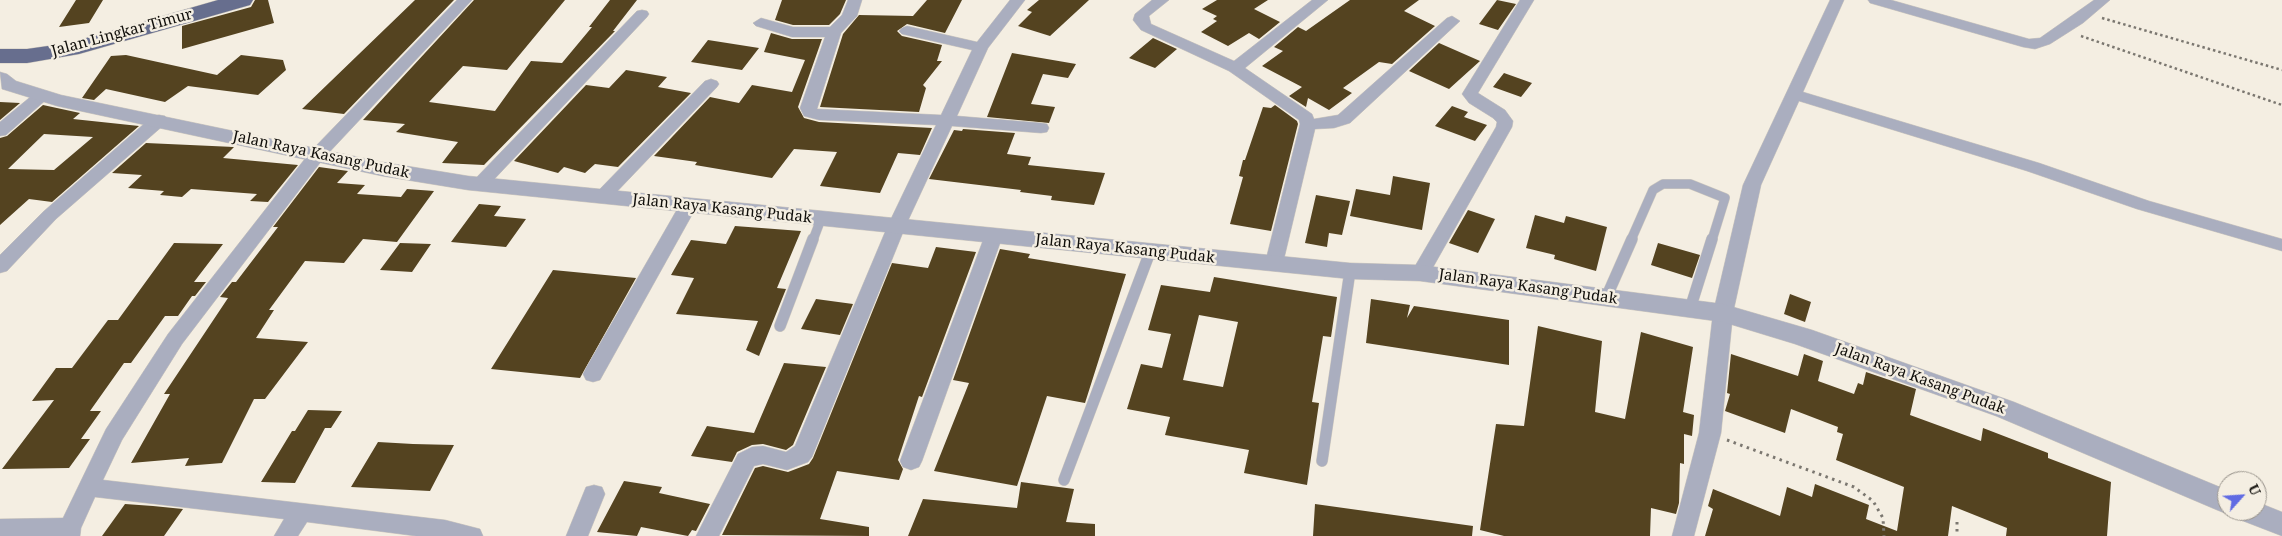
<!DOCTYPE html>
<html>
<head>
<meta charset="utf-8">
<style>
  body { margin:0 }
  #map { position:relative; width:2282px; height:536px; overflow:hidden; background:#f4eee2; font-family:"Noto Serif",serif }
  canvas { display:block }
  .north { position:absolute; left:2217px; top:471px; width:50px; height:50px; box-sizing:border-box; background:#f4eee2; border:1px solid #99948c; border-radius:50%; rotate:64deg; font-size:14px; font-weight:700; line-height:20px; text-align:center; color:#100e0a }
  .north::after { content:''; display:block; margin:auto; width:18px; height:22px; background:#606be3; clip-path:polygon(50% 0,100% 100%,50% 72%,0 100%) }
</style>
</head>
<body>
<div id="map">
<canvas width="2282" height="536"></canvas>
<div class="north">U</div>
</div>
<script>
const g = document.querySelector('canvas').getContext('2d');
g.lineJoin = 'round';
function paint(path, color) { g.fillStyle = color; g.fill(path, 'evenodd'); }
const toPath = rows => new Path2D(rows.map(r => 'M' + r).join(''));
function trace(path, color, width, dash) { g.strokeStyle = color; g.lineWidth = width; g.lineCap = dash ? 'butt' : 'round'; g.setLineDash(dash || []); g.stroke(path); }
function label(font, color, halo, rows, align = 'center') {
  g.font = font + ' "Noto Serif",serif'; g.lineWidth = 5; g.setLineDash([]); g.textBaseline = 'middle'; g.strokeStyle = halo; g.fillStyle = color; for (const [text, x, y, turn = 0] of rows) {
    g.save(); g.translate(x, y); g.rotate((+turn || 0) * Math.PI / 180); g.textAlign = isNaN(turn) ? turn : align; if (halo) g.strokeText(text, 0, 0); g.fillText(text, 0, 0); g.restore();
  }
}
paint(toPath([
  [76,0,103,0,89,23,59,27],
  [255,0,268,0,274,23,182,49,182,26,251,7],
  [415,0,454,0,344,114,302,109],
  [474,0,565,0,507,70,463,66,429,102,495,111,531,61,562,63,592,27,589,27,610,0,637,0,613,31,615,31,484,165,442,163,458,142,396,132,405,124,363,120],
  [782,0,846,0,840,14,829,25,793,25,775,20],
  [927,0,962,0,945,33,907,24,897,31,902,36,942,45,937,61,942,61,923,85,926,88,919,112,820,107,843,34,859,15,913,16],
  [1039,0,1089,0,1050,36,1018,26,1032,12,1027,10],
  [1217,0,1268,0,1254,9,1280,22,1259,39,1249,33,1228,46,1201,32,1217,21,1213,19,1217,16,1202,9],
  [1350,0,1419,0,1404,11,1435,26,1392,64,1379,62,1343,88,1352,93,1329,110,1308,98,1306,107,1289,96,1302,87,1262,66,1283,51,1274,47,1298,27,1306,31],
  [1497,0,1516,4,1498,30,1479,24],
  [771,33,792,39,822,39,798,107,804,118,819,122,932,128,920,155,898,153,880,193,820,186,837,152,794,149,772,178,695,165,697,162,654,156,710,97,739,103,752,85,792,92,805,60,764,52],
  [1153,38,1177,49,1155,68,1129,58],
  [708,40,759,48,742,70,691,62],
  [1439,43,1480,61,1449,89,1409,71],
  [1012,53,1076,64,1068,78,1043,74,1031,104,1055,107,1049,123,987,117],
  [126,55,217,75,241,55,283,60,286,70,258,95,188,86,165,102,106,89,94,100,82,98,111,56],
  [626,70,667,77,658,87,691,93,618,167,595,164,585,173,564,167,558,173,514,161,586,85,609,88],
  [1504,73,1532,83,1521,97,1493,87],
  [0,102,20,103,0,120],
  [43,105,80,113,73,119,139,126,52,202,29,199,0,225,0,138,7,136],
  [44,134,93,137,54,170,8,169],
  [1275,105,1297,121,1298,124,1271,231,1230,224,1243,177,1239,176,1243,160,1245,160,1263,107,1271,108],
  [1452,106,1468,112,1464,117,1487,125,1475,141,1435,126],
  [963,129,1015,133,1007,154,1031,157,1028,165,1105,173,1094,205,1051,200,1052,196,1020,192,1021,190,929,179,954,130,962,131],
  [146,143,234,147,223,158,298,165,268,202,250,201,257,194,191,189,182,197,160,195,164,191,128,188,142,175,112,173],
  [319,167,348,171,337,183,365,185,357,194,401,197,407,189,434,191,397,242,363,239,344,263,305,261,269,310,274,310,256,338,308,342,265,399,254,399,222,463,185,466,189,458,131,463,170,394,164,394,228,298,220,297,232,282,236,282,278,227,273,227],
  [1393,176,1430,183,1422,230,1350,216,1356,189,1390,195],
  [1316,195,1350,201,1342,235,1329,233,1327,247,1305,243],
  [479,204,501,206,494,216,526,219,506,247,451,242],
  [1468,210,1495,219,1478,253,1449,243],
  [1535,215,1564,223,1566,216,1607,227,1596,271,1554,259,1555,255,1526,248],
  [735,226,801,231,777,288,786,289,759,356,746,350,758,321,676,314,694,278,671,275,691,240,726,244],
  [174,243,223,244,194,282,206,282,195,296,192,296,178,316,165,316,131,363,124,363,90,411,101,411,81,439,90,439,69,468,2,469,54,400,32,401,56,368,72,368,108,320,118,320],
  [400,243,431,244,412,272,380,270],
  [1658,243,1700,255,1692,278,1651,265],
  [936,247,976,252,922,397,919,396,898,460,903,469,899,480,837,471,820,519,869,527,869,536,722,535,755,468,763,466,788,472,809,464,813,458,892,263,928,268],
  [1000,249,1030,254,1028,258,1126,274,1085,403,1047,396,1017,486,934,471,969,383,953,380],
  [553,270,636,278,580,378,491,369],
  [1214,277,1337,297,1331,337,1323,336,1312,402,1319,403,1307,485,1244,473,1249,450,1165,435,1170,417,1127,409,1141,364,1162,368,1171,334,1148,330,1161,285,1210,292],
  [1199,315,1238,322,1223,387,1183,380],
  [1790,294,1811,302,1805,322,1784,314],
  [816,299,853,304,840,335,801,329],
  [1371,299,1410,305,1407,318,1414,306,1509,320,1509,365,1366,343],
  [1538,326,1602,341,1595,412,1625,419,1641,332,1693,347,1683,412,1694,415,1692,436,1684,434,1684,464,1680,463,1679,503,1676,514,1651,508,1650,536,1504,536,1480,530,1496,424,1524,426],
  [1731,354,1798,376,1804,354,1823,361,1818,381,1854,394,1858,383,1863,385,1866,372,1916,389,1910,415,1981,441,1983,428,2048,453,2048,458,2111,482,2107,536,2006,536,2007,528,1952,506,1948,536,1705,536,1713,509,1708,506,1713,489,1780,516,1787,487,1812,497,1815,484,1869,505,1866,519,1897,531,1904,487,1836,460,1843,434,1837,432,1838,427,1791,409,1785,433,1725,411,1730,394,1727,393],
  [784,363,826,367,793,445,786,450,763,444,752,445,737,452,732,462,691,456,707,426,754,433],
  [308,410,342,411,331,428,325,428,295,483,261,482,292,431,295,431],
  [378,442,413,444,454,445,430,491,351,487],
  [624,481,662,487,659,493,710,504,696,531,692,530,688,536,641,527,637,536,597,532],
  [1021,482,1074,489,1066,522,1095,524,1095,536,908,536,923,499,1017,508],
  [125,504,153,506,183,509,164,536,102,536],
  [1315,504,1473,526,1472,536,1313,536]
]), '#544320');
const serviceFar1 = toPath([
  [813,240,821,219],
  [1631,240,1653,190,1663,184,1690,184,1725,198,1712,240]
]);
const service = toPath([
  [1606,298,1632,239],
  [1690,309,1712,239],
  [780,326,813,239],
  [1322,461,1350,271],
  [1064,480,1150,252]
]);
const minor = toPath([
  [457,0,472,0,323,159,182,344,122,440,103,480,445,520,480,529,483,536,416,536,307,522,298,536,274,536,284,519,95,497,81,528,80,536,0,536,0,519,63,518,106,429,168,334,311,151,457,0],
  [848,0,862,0,857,16,841,33,817,109,941,115,972,50,902,34,899,31,902,28,907,26,977,42,1010,0,1025,0,988,48,957,116,1041,123,1047,124,1049,128,1047,132,1041,133,952,126,906,225,812,457,808,462,787,470,763,464,754,466,719,536,696,536,738,454,752,447,763,446,786,452,795,446,888,225,936,125,819,120,804,116,800,108,825,37,792,37,756,26,753,23,761,18,793,27,830,27,842,15,848,0],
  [1152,0,1169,0,1149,16,1151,24,1234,61,1312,0,1328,0,1245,68,1312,114,1314,119,1338,115,1447,18,1452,16,1460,21,1350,123,1334,128,1315,129,1283,263,1281,268,1274,270,1267,268,1265,263,1300,124,1299,120,1229,71,1141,30,1133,20,1135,14,1152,0],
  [1520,0,1534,0,1478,93,1505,110,1513,121,1512,127,1427,278,1420,280,1413,278,1411,273,1496,127,1497,122,1493,118,1469,103,1462,94,1520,0],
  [1830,0,1844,0,1803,92,2039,163,2149,201,2282,239,2282,251,2137,209,2027,171,1799,101,1761,185,1733,313,1721,433,1694,536,1672,536,1699,433,1713,313,1743,185,1830,0],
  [1868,0,1891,0,2029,39,2040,38,2094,0,2110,0,2083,23,2050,44,2035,49,2023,47,1870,3,1868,0],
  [642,10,647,11,649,14,647,17,486,188,474,188,471,184,474,180,637,11,642,10],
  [711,79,717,81,719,84,717,87,609,200,597,200,594,196,597,192,705,81,711,79],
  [41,91,47,93,49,96,47,99,6,135,0,136,0,122,35,93,41,91],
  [159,115,165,116,167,120,165,124,56,219,7,271,0,273,0,255,44,211,153,116,159,115],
  [688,200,694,202,697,206,600,380,593,382,586,380,583,374,586,368,679,206,682,202,688,200],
  [994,229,1000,231,1003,235,922,461,919,467,911,470,903,467,900,461,985,235,988,231,994,229],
  [594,485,602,487,605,494,588,536,566,536,586,487,594,485]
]);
const tertiary = toPath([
  [0,72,7,74,16,81,61,95,382,162,468,176,1350,263,1420,265,1723,304,1812,330,2014,402,2227,490,2227,511,2257,511,2257,502,2282,512,2282,536,2238,519,2234,511,2227,514,2217,510,1996,416,1795,344,1723,322,1420,281,1350,279,468,190,382,176,57,106,2,89,0,72]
]);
const trunk = toPath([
  [218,0,253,0,250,5,79,54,27,63,0,63,0,49,27,49,69,43,218,0]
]);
trace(serviceFar1, '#d0cabf', 10);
trace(service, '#d0cabf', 12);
trace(minor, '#d0cabf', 1);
trace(tertiary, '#d0cabf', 1);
trace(trunk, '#d0cabf', 1);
trace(toPath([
  [2102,18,2282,70],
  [2081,36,2282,105]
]), '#7b7770', 2.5, [2.5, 3]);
trace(toPath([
  [1727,440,1854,487,1873,501,1883,518,1884,536],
  [1957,522,1957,536]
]), '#7b7770', 3, [2.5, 4.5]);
trace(serviceFar1, '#aaaebf', 9);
trace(service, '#aaaebf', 11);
paint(minor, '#aaaebf');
paint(tertiary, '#aaaebf');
paint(trunk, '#676e8e');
label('15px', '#100e0a', '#f4eee2', [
  ["Jalan Lingkar Timur",122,33,-15],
  ["Jalan Raya Kasang Pudak",321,155,12],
  ["Jalan Raya Kasang Pudak",722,209,6],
  ["Jalan Raya Kasang Pudak",1125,249,6],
  ["Jalan Raya Kasang Pudak",1528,287,8],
  ["Jalan Raya Kasang Pudak",1920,379,20]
]);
</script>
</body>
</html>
